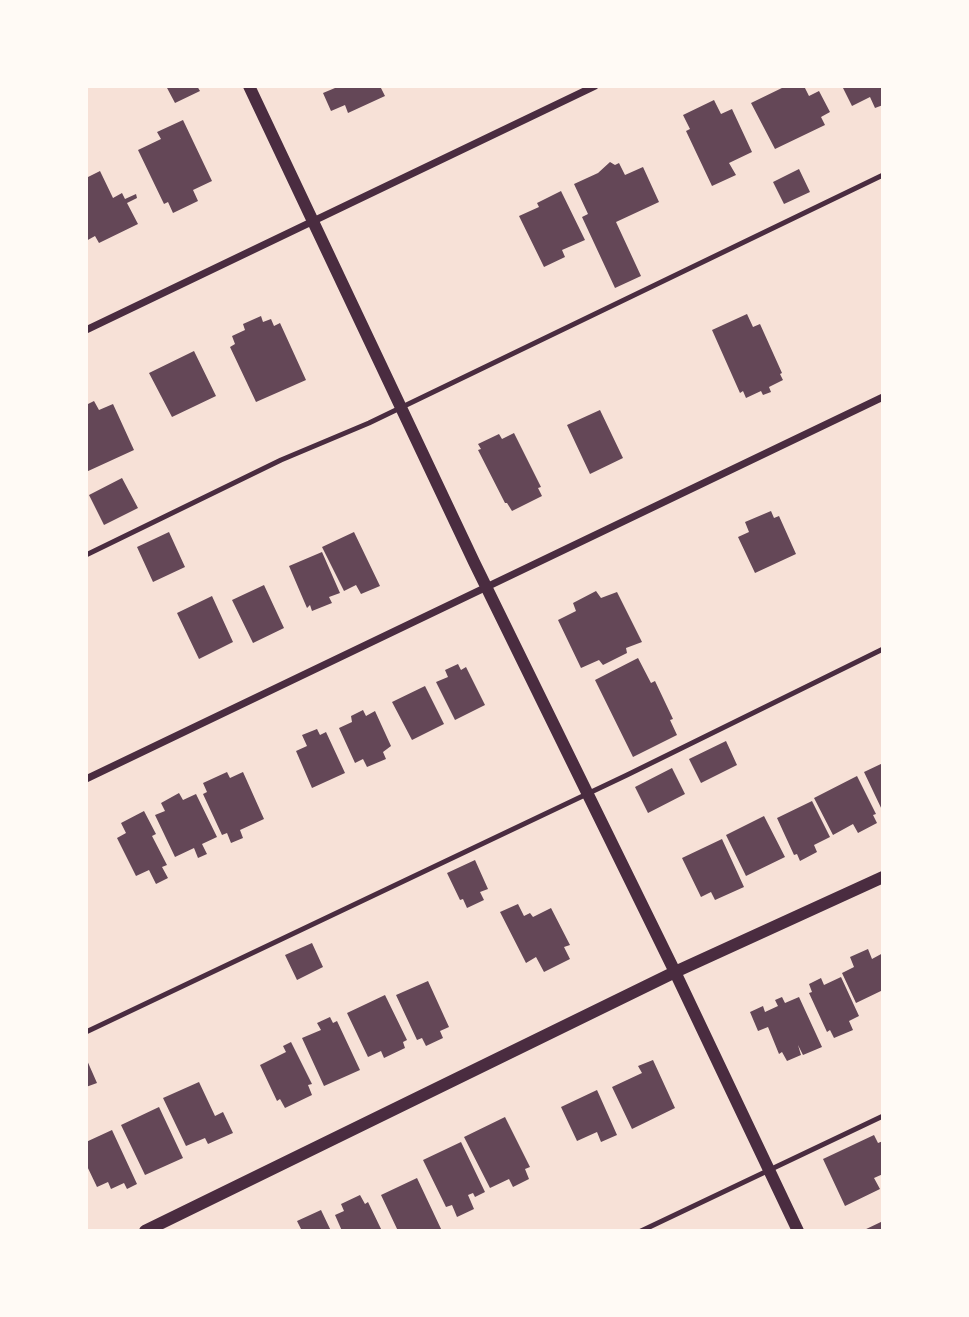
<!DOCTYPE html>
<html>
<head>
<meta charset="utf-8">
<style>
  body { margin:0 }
  #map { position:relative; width:969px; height:1317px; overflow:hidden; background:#f7e1d7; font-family:Spectral,serif }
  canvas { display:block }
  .frame { position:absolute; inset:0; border:88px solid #fffaf5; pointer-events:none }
</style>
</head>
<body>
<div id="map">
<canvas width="969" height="1317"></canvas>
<div class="frame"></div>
</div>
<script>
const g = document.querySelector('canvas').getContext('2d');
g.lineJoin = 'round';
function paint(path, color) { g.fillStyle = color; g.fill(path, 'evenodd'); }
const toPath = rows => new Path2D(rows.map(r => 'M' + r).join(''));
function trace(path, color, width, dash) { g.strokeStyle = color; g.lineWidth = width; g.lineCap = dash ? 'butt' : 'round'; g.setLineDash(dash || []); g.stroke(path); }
paint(toPath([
  [166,86,197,86,200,91,175,103],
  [334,86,380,86,385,96,348,113,345,105,331,111,323,93,335,88],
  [786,86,804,86,809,96,819,91,830,112,821,117,825,125,775,149,751,103],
  [842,86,883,86,883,105,875,108,870,97,852,106],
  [714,100,721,114,732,109,752,152,729,163,736,175,712,186,686,131,690,129,683,115],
  [183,120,212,181,193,190,198,201,173,213,168,202,164,204,138,150,161,139,157,132],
  [610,162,615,165,619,163,625,175,643,167,659,202,616,222,641,276,615,288,582,217,588,214,574,184,598,173],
  [799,169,810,192,784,204,773,182],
  [100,171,113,198,122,193,125,199,136,194,137,198,127,203,138,224,99,243,95,236,86,241,86,178],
  [561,191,585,240,562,250,565,257,544,267,519,216,539,207,537,203],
  [747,314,753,327,760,324,782,373,780,374,783,380,769,387,771,392,763,395,761,391,746,398,743,391,740,393,712,330],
  [261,316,263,322,271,319,274,326,280,323,306,380,256,402,230,347,235,344,232,336,245,330,243,324],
  [194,351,216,396,172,417,149,373],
  [94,401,99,410,113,404,134,450,86,472,86,405],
  [600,410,623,458,590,474,567,425],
  [514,433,541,487,538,488,542,496,512,511,507,503,505,503,478,450,481,449,478,444,499,434,502,439],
  [122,478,138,508,104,525,89,495],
  [771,511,774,518,779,516,796,554,755,573,738,537,749,532,745,522],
  [169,532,185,567,153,582,137,547],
  [354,532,380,586,361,594,356,585,344,591,322,547],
  [322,552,340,593,329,597,332,603,312,611,310,605,307,608,289,566],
  [264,585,284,628,253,643,232,600],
  [596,591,601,598,617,592,642,642,626,648,627,653,603,665,599,660,581,668,558,620,576,611,573,603],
  [212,596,233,642,199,659,177,613],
  [638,658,651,683,655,681,673,719,670,720,677,735,633,757,595,680],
  [458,664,461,670,466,667,485,705,455,720,436,682,448,677,445,670],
  [425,686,444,724,412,740,392,702],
  [363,710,366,716,375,711,391,746,383,752,386,759,367,767,363,759,355,763,339,728,352,722,351,716],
  [317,729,320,735,326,732,345,773,312,788,296,751,307,746,302,735],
  [726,741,737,765,701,783,689,759],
  [883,763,883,812,864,772],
  [672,768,685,794,648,813,635,787],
  [227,772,230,778,243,772,264,819,240,830,243,838,231,843,227,833,222,835,203,794,207,792,203,783],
  [857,776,876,814,873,815,877,823,858,833,853,824,833,835,814,798],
  [179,793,183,800,196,794,217,837,202,844,207,854,198,858,194,848,175,857,155,815,165,811,161,803],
  [812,801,830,837,814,845,817,852,800,861,797,854,794,855,777,818],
  [144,811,156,834,152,836,167,865,162,867,168,878,156,884,149,870,136,876,117,838,126,833,121,823],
  [764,816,785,857,746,876,726,835],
  [722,839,744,887,715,900,711,892,701,897,682,858],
  [475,860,488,889,480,892,484,900,467,908,463,899,460,900,447,873],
  [518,904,524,916,530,913,533,917,551,908,570,945,564,947,570,959,544,972,536,957,526,963,500,912],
  [312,943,323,967,297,980,285,955],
  [868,949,872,959,883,953,883,990,856,1003,842,973,854,967,850,957],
  [841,977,859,1016,849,1021,853,1030,834,1038,830,1030,827,1032,809,993,812,992,809,984,821,978,824,985],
  [428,981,449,1027,440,1031,443,1038,426,1046,422,1038,417,1040,396,995],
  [385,995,407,1040,403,1042,405,1048,384,1058,381,1051,368,1057,347,1013],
  [782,997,785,1003,799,997,822,1047,803,1055,798,1045,801,1055,787,1061,782,1052,779,1054,768,1027,758,1031,750,1012,763,1006,765,1012,778,1006,775,1000],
  [330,1017,333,1023,337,1021,360,1070,324,1086,302,1038,321,1030,317,1023],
  [291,1042,312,1084,308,1085,312,1095,285,1108,280,1099,277,1101,260,1065,286,1052,283,1046],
  [86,1058,97,1083,86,1087],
  [653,1060,675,1108,632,1129,612,1087,642,1073,638,1066],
  [199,1082,215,1116,223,1112,233,1133,208,1144,205,1138,186,1146,163,1098],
  [597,1090,617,1135,601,1142,597,1132,577,1141,561,1107],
  [159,1107,183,1158,145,1175,121,1125],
  [505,1117,530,1167,525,1169,529,1179,513,1187,509,1179,490,1188,464,1137],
  [112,1130,137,1184,127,1189,124,1183,111,1189,108,1182,97,1187,86,1164,86,1142],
  [874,1135,878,1143,883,1141,883,1174,874,1178,880,1189,845,1206,823,1159],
  [461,1142,485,1192,475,1197,473,1193,468,1195,474,1209,457,1217,452,1205,446,1207,423,1160],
  [417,1178,442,1231,398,1231,381,1195],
  [360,1195,365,1204,368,1202,382,1231,342,1231,335,1215,344,1211,341,1204],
  [321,1210,331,1231,302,1231,297,1221],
  [883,1221,883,1231,862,1231]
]), '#644757');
trace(toPath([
  [86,555,281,460,369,423,883,175],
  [86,1032,627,775,883,649],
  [641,1231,883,1116]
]), '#4a2c40', 5);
trace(toPath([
  [86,330,595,86],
  [86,779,883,397]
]), '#4a2c40', 7);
trace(toPath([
  [249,86,474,562,675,972,798,1231],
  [145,1231,675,972,883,877]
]), '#4a2c40', 12);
</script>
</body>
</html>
